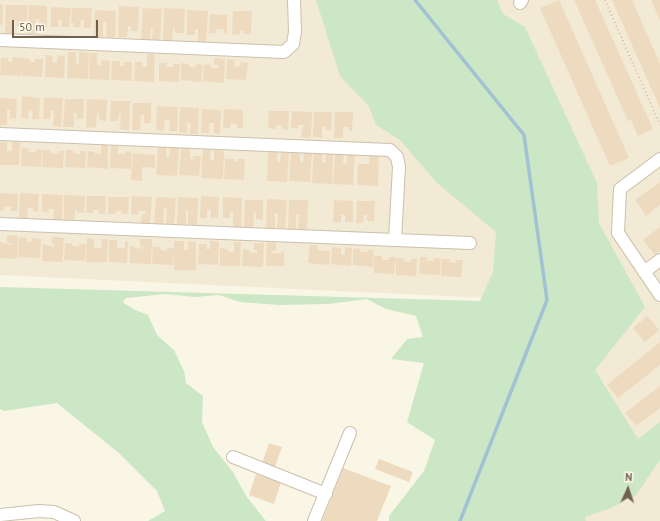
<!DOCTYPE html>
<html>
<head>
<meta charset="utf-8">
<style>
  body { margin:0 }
  #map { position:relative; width:660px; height:521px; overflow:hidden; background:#faf6e5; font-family:"PT Sans",sans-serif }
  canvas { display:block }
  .north { position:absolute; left:608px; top:469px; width:40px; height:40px; -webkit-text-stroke:3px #fefaeb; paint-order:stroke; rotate:3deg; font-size:11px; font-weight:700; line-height:16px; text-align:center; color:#71614c }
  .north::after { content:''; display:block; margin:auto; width:14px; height:18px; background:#71614c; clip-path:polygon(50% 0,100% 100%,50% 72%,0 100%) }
  .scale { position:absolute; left:12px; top:20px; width:86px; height:18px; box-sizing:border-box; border:2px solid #71614c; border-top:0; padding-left:5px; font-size:12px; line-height:14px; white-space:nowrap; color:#71614c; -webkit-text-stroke:3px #fefaeb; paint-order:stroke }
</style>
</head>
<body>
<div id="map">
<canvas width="660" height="521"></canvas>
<div class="north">N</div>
<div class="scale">50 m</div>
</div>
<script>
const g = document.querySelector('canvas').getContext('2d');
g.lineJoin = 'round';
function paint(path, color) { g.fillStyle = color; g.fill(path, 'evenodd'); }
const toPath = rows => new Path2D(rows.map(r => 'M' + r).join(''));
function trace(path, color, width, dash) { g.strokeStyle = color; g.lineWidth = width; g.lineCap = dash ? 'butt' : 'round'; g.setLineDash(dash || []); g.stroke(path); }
paint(toPath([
  [0,0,660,0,660,521,460,521,487,298,0,275]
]), '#f2ead4');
paint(toPath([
  [316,0,497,0,503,14,525,27,597,183,599,223,645,307,595,370,638,439,660,422,660,460,636,495,611,508,585,517,586,521,389,521,389,516,424,471,435,440,407,422,424,363,391,359,407,339,423,337,416,316,386,309,367,299,328,304,279,305,240,302,219,295,195,297,165,294,126,298,123,301,124,303,135,310,148,315,157,335,174,350,184,371,186,383,203,396,202,422,213,447,233,472,246,496,266,521,148,521,165,511,157,491,120,454,57,403,4,411,0,409,0,287,480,301,493,272,496,232,437,183,400,140,376,125,369,106,340,76]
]), '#cce7c5');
trace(toPath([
  [415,0,524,135,547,300,460,521]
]), '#a2c2d4', 3.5);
paint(toPath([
  [559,0,629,158,610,166,540,8],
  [574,0,595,0,653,129,638,136,631,120,628,121],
  [612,0,632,0,660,64,660,108],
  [651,0,660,0,660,20],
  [0,4,3,5,2,25,0,25],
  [6,5,28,5,27,21,25,21,25,26,17,26,17,21,14,21,13,34,5,34],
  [29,5,47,6,47,27,39,27,39,19,36,19,36,34,28,34],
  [119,6,139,7,138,31,131,31,131,26,128,26,127,37,118,37],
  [51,7,71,8,69,27,61,27,62,20,58,20,58,27,51,27],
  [72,8,92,8,91,28,84,28,84,20,81,20,80,27,73,27,74,23,71,23],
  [143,8,162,9,160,40,152,40,153,28,151,28,150,40,141,39],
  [164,8,185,9,184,33,175,33,175,28,173,28,172,41,163,40],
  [95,10,116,11,115,37,106,37,107,22,103,22,103,37,94,37],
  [187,10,208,11,206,43,198,42,198,29,195,29,195,35,187,35],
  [233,11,252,11,251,34,244,34,244,31,240,31,240,34,232,35],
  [210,14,227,15,227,34,224,33,223,29,216,29,216,33,209,33],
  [68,52,76,52,76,64,79,64,79,52,89,53,88,79,67,78],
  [90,53,97,53,97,65,101,65,101,60,110,61,109,80,89,79],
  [147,54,155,54,154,82,134,81,135,62,142,62,142,67,147,67],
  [46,55,53,56,52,63,57,63,58,55,65,56,64,78,45,77],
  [13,57,30,59,30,62,35,62,35,59,43,59,42,77,22,76,22,68,21,76,0,75,1,58,8,58,8,61,12,62],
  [214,58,225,59,224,83,203,81,204,64,211,65,211,68,218,68,219,65,214,65],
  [227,59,235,60,234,66,240,67,241,62,248,63,246,80,226,79],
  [112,61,120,61,120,66,124,66,124,62,132,62,132,81,111,80],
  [159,63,167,63,166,67,173,67,173,64,180,64,179,82,159,81],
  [181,63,189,64,189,67,196,67,196,64,203,65,201,82,181,80],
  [22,96,40,98,39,119,32,119,33,111,29,110,28,119,21,118],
  [0,98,17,99,16,119,10,118,10,110,7,110,7,125,0,125],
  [44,98,63,98,61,127,53,126,54,111,51,111,50,119,43,119],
  [65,99,84,99,83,119,76,119,77,113,74,113,74,127,63,127],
  [87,99,107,100,106,121,99,120,99,113,97,113,96,128,86,127],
  [111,101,130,101,129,130,120,129,121,113,119,113,118,121,110,121],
  [133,103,151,103,151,123,144,123,144,115,141,115,140,130,132,130],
  [157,106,178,107,177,131,169,131,170,120,165,120,164,131,156,130],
  [180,107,199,108,198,134,190,134,191,123,187,123,187,133,179,132],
  [202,109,221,110,220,134,214,133,214,123,209,123,209,133,201,133],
  [224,109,243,110,243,128,237,128,237,124,231,123,230,128,223,128],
  [269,111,289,111,288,130,282,129,282,125,276,125,276,129,268,128],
  [292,111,312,112,311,138,301,137,302,127,304,127,305,125,298,125,298,129,291,128],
  [314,112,332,112,331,130,326,130,326,127,322,127,322,138,313,137],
  [335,112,353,112,352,131,349,131,349,127,343,127,343,138,334,138],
  [0,142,7,142,7,151,12,151,12,142,20,142,19,165,0,165],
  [101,145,108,145,108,169,87,167,88,151,95,152,95,154,101,154],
  [111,145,118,146,118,154,125,154,125,151,132,152,131,169,110,168],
  [158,147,166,147,166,157,169,157,170,147,179,148,177,176,156,175],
  [22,148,29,149,28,152,36,152,36,149,42,150,41,167,21,166],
  [181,148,190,149,190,159,193,159,193,156,201,156,199,176,179,175],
  [203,149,211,150,210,160,214,160,214,150,224,151,223,179,201,178],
  [43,150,51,150,50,153,58,154,58,151,64,151,63,168,42,167],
  [66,150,73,150,73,153,80,154,80,151,86,151,85,168,65,167],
  [314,151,323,151,322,163,325,163,326,152,333,152,332,184,312,183],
  [268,152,278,152,277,161,280,162,281,153,289,153,287,182,267,181],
  [133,153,155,155,155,168,142,167,142,181,131,180],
  [291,153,300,154,300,162,303,162,304,153,312,153,310,182,289,181],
  [335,153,344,154,343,163,347,164,347,154,355,155,353,185,333,184],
  [369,154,379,154,378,186,357,185,358,164,369,164],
  [225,159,234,159,234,161,237,161,237,159,245,159,244,180,224,179],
  [660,182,660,205,646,216,635,200],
  [0,193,18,194,17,211,11,211,11,207,4,207,4,211,0,211],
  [20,193,39,194,38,212,33,211,33,208,28,208,27,220,19,219],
  [42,194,63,195,62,221,53,221,54,209,49,209,49,213,42,212],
  [64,195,85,196,84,213,77,212,77,210,75,210,74,221,64,221],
  [87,196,106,196,105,214,99,214,99,210,93,210,93,213,86,213],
  [132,196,152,197,150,223,141,223,142,214,146,214,146,211,138,211,138,215,131,214],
  [201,196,219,197,218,218,211,218,211,210,207,210,207,218,200,218],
  [108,197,129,197,128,214,122,214,122,211,116,211,116,214,108,214],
  [156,197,176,198,174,225,166,224,167,209,164,208,163,224,154,224],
  [178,197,198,198,197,225,188,224,188,210,186,210,186,224,177,224],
  [223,197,242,198,241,227,233,227,233,212,230,212,230,218,223,218],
  [267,199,287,200,285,228,277,228,278,213,275,213,275,228,266,228],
  [245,200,263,200,263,220,256,219,256,212,254,212,253,227,244,227],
  [289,200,308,200,307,230,298,229,299,215,296,215,296,229,288,229],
  [334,200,353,201,353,222,345,222,345,215,341,215,341,222,333,222],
  [357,201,375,201,374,221,367,221,367,215,364,215,363,223,356,223],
  [660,227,660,251,655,255,643,240],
  [7,235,18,236,17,259,0,258,0,242,11,245,11,243,7,243],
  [19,237,27,238,27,242,32,242,32,238,41,239,40,258,18,257],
  [52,237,64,238,62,262,42,261,43,244,54,247,55,244,52,244],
  [87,238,94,239,94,248,101,248,102,239,108,239,107,262,86,262],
  [140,239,152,239,151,264,130,263,130,246,143,249,143,247,140,247],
  [109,240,117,240,117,248,125,248,125,241,128,241,127,263,109,262],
  [174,241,184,241,184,250,188,250,188,241,196,242,196,270,174,270],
  [210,241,219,241,218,265,198,264,199,244,207,244,206,249,210,249],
  [234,242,241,242,240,266,220,266,220,248,228,249,228,252,234,252],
  [267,242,276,243,276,251,272,251,272,253,281,254,281,251,284,252,284,266,266,266],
  [65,243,72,243,72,246,79,247,79,244,86,244,85,261,64,260],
  [254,243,264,243,263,267,242,266,243,249,250,250,250,252,257,253,257,250,254,250],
  [310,245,317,245,317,250,330,251,329,265,308,263],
  [153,247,160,247,160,250,167,251,167,248,174,248,173,265,152,264],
  [332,247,341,248,341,255,345,255,345,247,352,248,351,266,331,264],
  [353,248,361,249,360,252,368,252,368,249,374,250,373,267,353,265],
  [374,256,382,256,382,260,389,260,389,257,396,257,394,274,374,273],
  [420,257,427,257,427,261,434,261,434,258,441,258,440,275,419,274],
  [396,258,404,258,404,261,411,262,411,259,417,259,416,276,396,275],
  [442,259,449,259,449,262,456,263,456,260,463,260,461,277,441,276],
  [647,316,659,330,645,342,633,328],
  [660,342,660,365,618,398,607,385],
  [660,386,660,408,636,426,625,413],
  [269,443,282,447,275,467,262,463],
  [379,459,413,472,409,482,375,469],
  [343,468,391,486,377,521,322,521],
  [256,474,281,482,274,504,249,495]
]), '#eedbbf');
const minor = toPath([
  [520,3,522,0],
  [0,40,284,52,293,44,295,32,294,0],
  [0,134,390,150,397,157,399,167,395,240],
  [660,159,620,189,618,233,660,295],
  [0,224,470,243],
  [644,272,660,260],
  [233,457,326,494],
  [0,515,39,511,54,512,74,521],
  [314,521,350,433]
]);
trace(minor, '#cbc0ac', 14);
trace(toPath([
  [605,0,660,125]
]), '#d3bfa2', 2, [1, 3]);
trace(minor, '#fff', 12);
</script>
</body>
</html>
